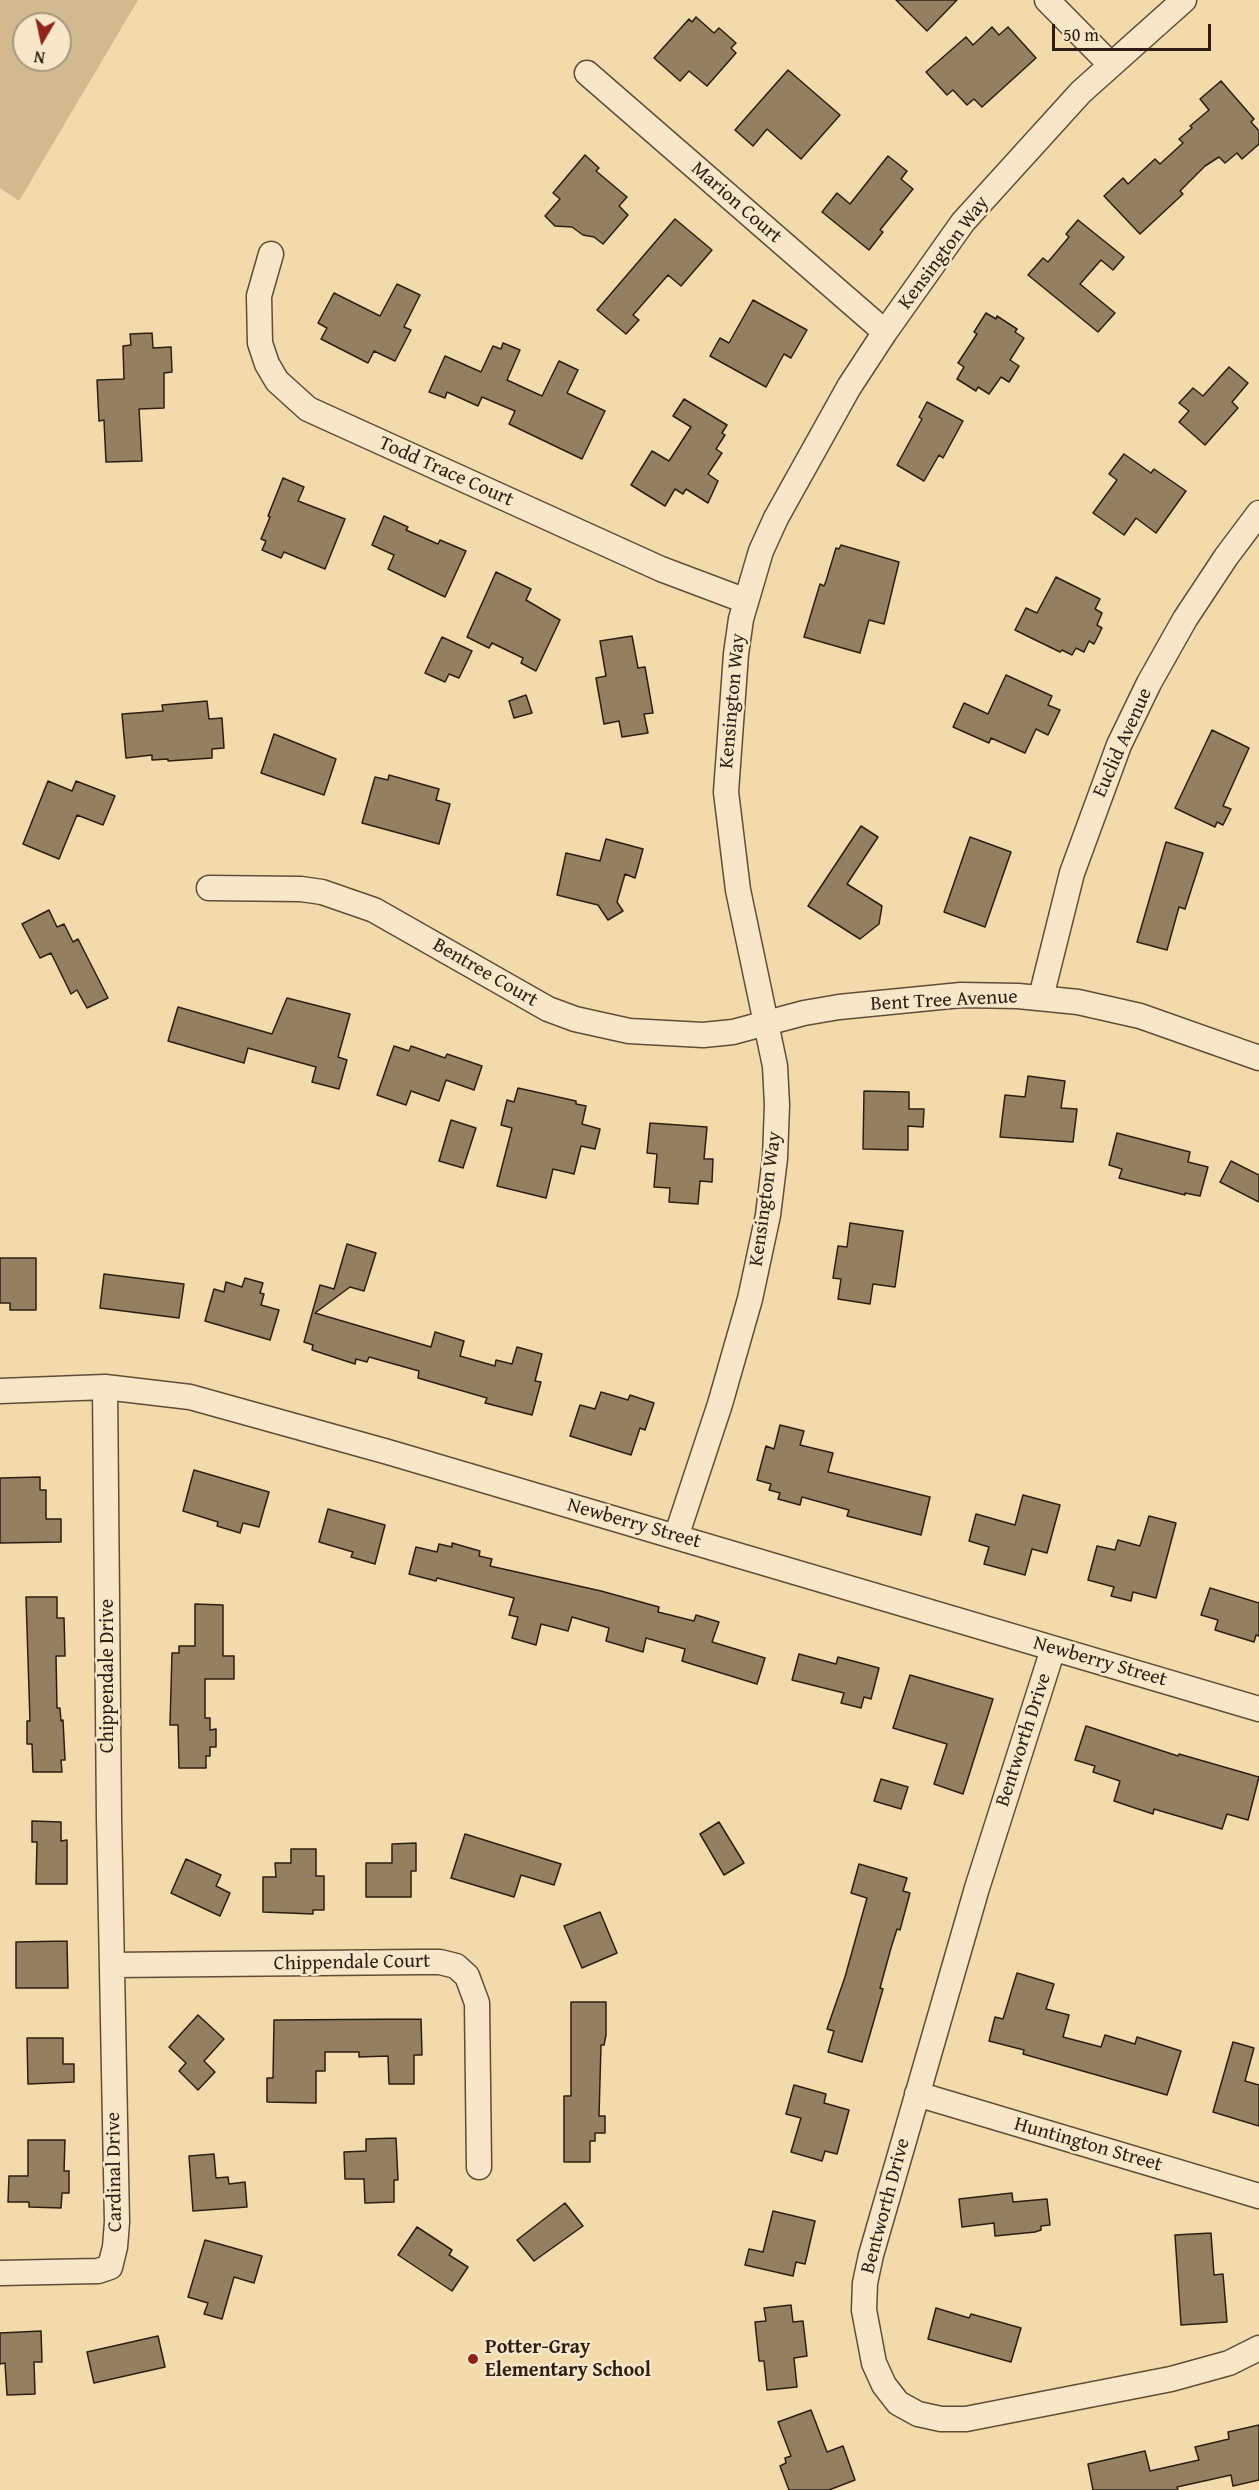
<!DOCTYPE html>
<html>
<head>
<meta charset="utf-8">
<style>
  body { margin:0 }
  #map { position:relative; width:1259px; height:2490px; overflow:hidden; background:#f2daaa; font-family:"Gentium Book Plus",serif }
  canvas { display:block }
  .north { position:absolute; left:12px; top:12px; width:60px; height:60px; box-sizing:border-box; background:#f7e7c8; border:2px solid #a7977f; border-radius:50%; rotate:189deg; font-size:16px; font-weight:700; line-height:24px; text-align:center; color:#2e1e11 }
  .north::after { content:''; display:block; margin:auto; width:21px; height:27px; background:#8f2418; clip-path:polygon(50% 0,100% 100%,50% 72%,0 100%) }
  .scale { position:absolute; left:1052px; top:24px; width:159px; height:27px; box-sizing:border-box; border:3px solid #2e1e11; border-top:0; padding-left:8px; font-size:18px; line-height:21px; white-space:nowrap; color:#2e1e11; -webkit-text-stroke:4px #f7e7c8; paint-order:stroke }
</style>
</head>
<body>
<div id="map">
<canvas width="1259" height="2490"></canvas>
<div class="north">N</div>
<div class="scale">50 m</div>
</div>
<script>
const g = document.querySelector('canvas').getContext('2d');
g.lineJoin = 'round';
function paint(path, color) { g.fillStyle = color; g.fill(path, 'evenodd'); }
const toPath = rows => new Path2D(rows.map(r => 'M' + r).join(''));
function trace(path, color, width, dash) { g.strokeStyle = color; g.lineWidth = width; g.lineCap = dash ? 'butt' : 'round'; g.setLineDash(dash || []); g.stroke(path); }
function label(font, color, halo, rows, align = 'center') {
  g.font = font + ' "Gentium Book Plus",serif'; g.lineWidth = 5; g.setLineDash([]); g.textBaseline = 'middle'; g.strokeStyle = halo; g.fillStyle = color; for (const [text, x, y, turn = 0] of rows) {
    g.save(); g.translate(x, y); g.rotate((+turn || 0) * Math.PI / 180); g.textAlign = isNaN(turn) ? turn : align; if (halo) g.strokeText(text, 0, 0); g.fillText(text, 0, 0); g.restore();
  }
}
paint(toPath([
  [0,0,138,0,19,201,0,188],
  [24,24,60,24,60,60,24,60]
]), '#d1ba90');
const building = toPath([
  [896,0,957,0,927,31,896,0],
  [696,17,714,33,719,28,736,43,731,48,736,53,707,86,689,71,680,81,654,58,689,19,692,22,696,17],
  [992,27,999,35,1008,27,1036,58,982,107,974,99,967,105,953,90,947,95,926,72,966,37,973,45,992,27],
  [788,70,840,115,801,159,767,129,753,146,735,130,788,70],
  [1221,81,1254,119,1251,122,1259,131,1259,144,1242,159,1237,153,1225,163,1219,157,1205,166,1180,191,1183,194,1140,234,1104,196,1123,178,1128,184,1155,159,1160,164,1183,143,1179,139,1192,128,1190,126,1209,110,1200,99,1221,81],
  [585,155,599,168,596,171,627,197,619,206,628,215,603,244,594,237,583,235,572,227,555,226,545,216,560,199,553,193,585,155],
  [888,156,907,171,901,179,913,189,880,230,883,232,869,250,822,212,837,193,850,204,888,156],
  [675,219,712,250,681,286,668,275,633,315,639,320,626,334,597,310,675,219],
  [1078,220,1124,257,1113,270,1101,260,1080,284,1115,313,1098,332,1028,275,1043,258,1048,262,1069,237,1066,234,1078,220],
  [397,284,420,295,404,327,411,330,395,361,374,351,368,363,321,339,327,328,318,323,334,293,380,316,397,284],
  [753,300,807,330,791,358,784,354,766,387,710,356,720,338,729,343,753,300],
  [986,313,996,319,997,316,1017,329,1015,332,1024,338,1010,360,1019,366,1009,382,1001,377,989,394,978,387,976,391,957,379,964,367,958,363,977,334,974,332,986,313],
  [152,333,153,348,171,347,172,372,164,373,164,408,139,409,142,461,106,462,104,420,99,421,97,380,124,379,123,346,131,345,130,334,152,333],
  [503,343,520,350,507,380,542,396,559,361,578,370,567,393,605,411,582,459,509,424,515,411,482,397,478,406,447,392,445,398,429,392,445,356,481,372,493,346,501,349,503,343],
  [1229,367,1248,383,1232,402,1238,408,1205,445,1179,422,1189,411,1179,403,1193,388,1203,396,1229,367],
  [684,399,727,425,722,433,725,435,716,449,722,453,708,474,718,481,708,503,686,489,683,494,675,489,665,506,631,485,652,451,669,461,691,427,673,416,684,399],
  [927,402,963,421,943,458,939,455,924,481,897,465,922,419,919,417,927,402],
  [1124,454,1151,473,1154,469,1186,491,1156,533,1136,518,1124,535,1093,513,1117,480,1109,474,1124,454],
  [283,478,304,487,298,501,345,519,325,569,284,552,281,558,262,550,266,541,261,539,270,517,268,516,283,478],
  [384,516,408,527,406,530,438,544,440,540,466,551,445,597,388,569,394,555,372,545,384,516],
  [841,545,899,562,884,624,869,620,860,653,804,637,820,584,824,586,826,581,836,548,839,549,841,545],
  [496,572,531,589,526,600,560,620,536,671,521,663,523,658,492,643,489,648,467,637,496,572],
  [1056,577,1100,599,1095,609,1102,613,1097,625,1102,628,1094,644,1089,641,1084,652,1076,648,1072,655,1062,650,1060,652,1015,630,1026,608,1037,613,1056,577],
  [632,636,638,668,645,667,653,713,644,714,648,733,622,737,619,721,604,724,596,678,606,676,600,641,632,636],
  [442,637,472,651,459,678,449,674,445,682,425,673,442,637],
  [1006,675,1052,696,1048,705,1060,710,1048,735,1036,729,1025,753,991,738,989,743,953,727,964,703,988,714,1006,675],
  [526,695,532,713,514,718,509,701,526,695],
  [207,701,209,719,222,718,224,748,212,749,212,758,168,761,168,759,152,760,152,755,126,758,122,714,163,711,162,705,207,701],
  [1212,730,1249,748,1223,806,1231,809,1223,825,1217,822,1215,827,1175,808,1212,730],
  [274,734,336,759,324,795,261,773,274,734],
  [389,775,439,789,436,800,450,804,439,844,362,823,375,777,388,780,389,775],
  [48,781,72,791,76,781,115,796,103,825,77,815,59,859,23,844,48,781],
  [861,826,878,837,847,884,882,906,879,924,860,939,808,906,861,826],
  [970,837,1011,852,985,927,944,912,970,837],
  [606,839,643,849,635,878,625,874,617,902,623,911,608,920,598,905,557,895,566,853,600,861,606,839],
  [1166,842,1203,853,1185,909,1179,907,1167,950,1137,942,1166,842],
  [49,910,57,927,64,924,73,942,78,939,108,998,87,1008,77,990,71,994,51,953,40,958,22,924,49,910],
  [287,998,350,1014,338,1057,347,1060,339,1089,312,1082,316,1067,248,1048,244,1063,168,1041,178,1007,272,1034,287,998],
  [394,1046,409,1051,411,1046,445,1058,447,1054,482,1066,474,1090,446,1080,439,1101,411,1091,406,1105,377,1095,394,1046],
  [1028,1076,1065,1081,1061,1108,1077,1109,1073,1142,1000,1137,1005,1095,1025,1097,1028,1076],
  [518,1088,576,1101,576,1104,586,1106,582,1124,600,1129,595,1149,581,1146,574,1174,553,1169,546,1198,497,1186,512,1128,501,1125,507,1100,514,1102,518,1088],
  [864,1091,909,1092,909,1109,924,1109,923,1127,908,1126,908,1150,863,1149,864,1091],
  [451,1120,476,1128,463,1168,439,1161,451,1120],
  [650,1123,707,1127,704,1159,713,1159,712,1182,700,1181,698,1204,669,1202,670,1188,654,1187,657,1154,647,1153,650,1123],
  [1117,1133,1190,1152,1188,1162,1208,1167,1200,1196,1185,1193,1185,1195,1119,1178,1122,1169,1109,1165,1117,1133],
  [1231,1161,1259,1175,1259,1202,1220,1182,1231,1161],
  [850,1223,903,1231,895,1287,873,1284,870,1304,838,1299,841,1279,833,1278,838,1246,847,1247,850,1223],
  [347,1244,376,1253,364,1291,350,1287,315,1313,431,1347,435,1332,464,1341,460,1356,495,1366,496,1360,512,1364,517,1347,542,1354,535,1381,541,1382,532,1415,485,1403,487,1398,418,1378,419,1371,369,1357,367,1362,356,1359,355,1364,312,1350,313,1345,304,1342,320,1285,334,1289,347,1244],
  [0,1258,36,1258,36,1310,10,1310,10,1303,0,1303,0,1258],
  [104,1274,184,1284,179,1318,100,1308,104,1274],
  [245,1278,263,1283,260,1293,264,1294,261,1305,279,1310,270,1340,205,1321,214,1289,224,1292,226,1282,242,1287,245,1278],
  [601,1392,628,1400,630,1395,654,1403,645,1430,640,1428,631,1455,570,1436,580,1405,595,1409,601,1392],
  [780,1425,804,1431,800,1445,833,1453,828,1472,930,1497,921,1535,847,1516,849,1510,802,1497,800,1505,778,1499,780,1493,769,1490,771,1484,757,1480,766,1446,774,1449,780,1425],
  [194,1470,269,1492,259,1527,243,1523,240,1533,217,1526,218,1522,183,1511,194,1470],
  [40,1477,40,1490,46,1490,46,1519,61,1519,61,1542,0,1543,0,1478,40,1477],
  [1023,1495,1060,1505,1047,1553,1032,1549,1025,1575,984,1564,989,1547,969,1541,976,1514,1015,1525,1023,1495],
  [328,1509,385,1525,375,1564,351,1557,353,1552,319,1542,328,1509],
  [1149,1516,1176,1523,1156,1598,1133,1592,1131,1601,1111,1596,1114,1587,1088,1580,1097,1546,1115,1550,1118,1540,1140,1546,1149,1516],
  [452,1543,480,1551,479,1556,492,1559,490,1566,601,1591,659,1607,658,1612,694,1621,696,1615,719,1622,712,1642,765,1658,757,1684,682,1661,685,1649,646,1638,643,1652,606,1641,609,1628,572,1617,568,1631,541,1624,536,1645,512,1638,518,1617,509,1615,514,1598,437,1578,436,1581,409,1574,416,1547,437,1552,439,1544,452,1547,452,1543],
  [1210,1588,1259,1603,1259,1636,1256,1635,1254,1642,1215,1630,1218,1620,1201,1615,1210,1588],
  [26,1597,57,1597,57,1618,64,1618,65,1656,56,1656,57,1708,60,1708,61,1721,63,1720,65,1760,61,1760,62,1772,33,1772,32,1744,27,1744,27,1721,30,1721,26,1597],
  [195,1604,223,1605,223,1656,234,1656,234,1679,205,1679,205,1718,210,1718,210,1730,216,1729,216,1747,210,1747,210,1756,206,1756,206,1768,179,1768,178,1725,170,1725,172,1653,179,1653,179,1646,195,1646,195,1604],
  [799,1654,836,1664,838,1657,879,1668,871,1699,864,1697,861,1708,841,1703,844,1693,792,1680,799,1654],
  [910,1675,993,1699,963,1794,934,1784,947,1744,893,1728,910,1675],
  [1086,1726,1178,1756,1179,1754,1259,1777,1248,1820,1227,1814,1222,1829,1154,1809,1153,1814,1114,1801,1120,1781,1093,1772,1095,1766,1075,1760,1086,1726],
  [881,1779,908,1787,901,1809,874,1801,881,1779],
  [32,1821,61,1822,61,1841,67,1840,67,1884,36,1884,37,1842,32,1842,32,1821],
  [719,1822,744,1863,724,1875,700,1834,719,1822],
  [465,1834,561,1864,554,1885,521,1875,514,1897,451,1878,465,1834],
  [416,1843,416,1871,411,1871,411,1897,366,1897,366,1863,392,1863,392,1844,416,1843],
  [291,1849,316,1849,316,1876,324,1876,324,1910,313,1910,313,1914,263,1912,263,1877,276,1877,275,1863,291,1863,291,1849],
  [186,1859,221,1875,216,1886,230,1893,220,1916,171,1893,186,1859],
  [859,1864,907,1878,903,1891,910,1893,900,1930,897,1929,891,1948,880,1988,883,1989,862,2062,828,2052,834,2031,827,2029,845,1977,867,1898,851,1893,859,1864],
  [600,1912,617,1953,582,1968,564,1926,600,1912],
  [67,1941,68,1988,16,1988,16,1942,67,1941],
  [1017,1973,1054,1984,1046,2009,1069,2015,1063,2037,1101,2047,1105,2035,1135,2044,1137,2037,1181,2051,1167,2095,1023,2054,1024,2050,989,2041,995,2017,1003,2019,1017,1973],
  [571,2002,606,2002,606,2035,604,2045,601,2045,599,2116,605,2116,605,2133,595,2133,595,2141,590,2141,590,2162,564,2162,564,2096,571,2096,571,2002],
  [198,2015,224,2039,204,2061,215,2072,198,2090,179,2071,186,2063,169,2047,198,2015],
  [421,2019,422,2055,414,2055,414,2084,389,2084,388,2056,359,2057,359,2052,325,2052,325,2071,316,2071,316,2103,267,2102,267,2078,273,2078,274,2020,421,2019],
  [27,2038,63,2038,63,2064,74,2064,74,2082,28,2084,27,2038],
  [1233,2042,1254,2048,1245,2081,1259,2085,1259,2126,1213,2112,1233,2042],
  [794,2085,826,2094,824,2103,849,2110,837,2154,825,2151,822,2161,791,2152,801,2118,786,2114,794,2085],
  [396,2138,398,2180,394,2180,394,2202,365,2203,364,2179,345,2179,344,2152,366,2151,366,2139,396,2138],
  [28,2140,65,2140,64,2171,69,2171,69,2193,62,2193,61,2208,29,2207,29,2202,8,2202,9,2176,28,2176,28,2140],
  [214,2154,216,2178,228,2177,229,2184,245,2182,247,2207,193,2211,189,2156,214,2154],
  [1012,2193,1013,2202,1047,2199,1050,2225,1041,2226,1041,2230,1035,2232,995,2236,994,2223,962,2227,959,2199,1012,2193],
  [565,2203,583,2226,534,2261,517,2240,565,2203],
  [773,2211,815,2221,805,2264,796,2262,793,2276,745,2265,749,2249,763,2252,773,2211],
  [417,2227,452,2250,449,2255,468,2267,452,2291,398,2255,417,2227],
  [1211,2233,1214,2275,1223,2274,1227,2322,1181,2325,1175,2235,1211,2233],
  [205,2240,262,2256,254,2283,234,2277,222,2319,204,2314,208,2303,188,2297,205,2240],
  [791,2305,793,2322,803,2321,807,2356,794,2358,797,2387,767,2390,764,2361,759,2361,755,2322,766,2321,764,2308,791,2305],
  [936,2308,969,2318,971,2314,1021,2328,1011,2362,928,2339,936,2308],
  [41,2331,42,2362,34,2362,35,2394,7,2395,5,2363,0,2364,0,2333,41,2331],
  [158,2336,165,2367,94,2383,87,2352,158,2336],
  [811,2410,827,2452,843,2446,855,2480,829,2490,789,2490,780,2466,786,2463,785,2458,791,2456,778,2422,811,2410],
  [1259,2425,1259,2480,1233,2486,1231,2475,1177,2487,1178,2490,1093,2490,1088,2464,1145,2451,1150,2471,1199,2460,1195,2447,1229,2439,1228,2432,1259,2425]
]);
paint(building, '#948061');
trace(building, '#2e1e11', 1.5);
const street = toPath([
  [1047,0,1110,64],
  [587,73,885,332],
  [271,254,259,296,260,343,267,364,277,381,308,409,661,569,746,601],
  [209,888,301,889,322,892,374,910,548,1009,575,1019,629,1031,703,1035,733,1032,804,1013,839,1007,961,995,1018,996,1078,1002,1140,1016,1259,1058],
  [1041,997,1072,873,1119,745,1149,683,1185,619,1226,557,1259,513],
  [0,1391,105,1387,190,1397,388,1452,1259,1709],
  [676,1537,720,1404,750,1299,768,1215,775,1158,777,1105,775,1066,738,890,726,792,736,654,741,619,761,551,776,518,849,387,885,332,963,222,1081,92,1184,0],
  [1053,1649,977,1888,871,2255,865,2283,864,2310,874,2363,884,2385,898,2403,918,2414,941,2419,966,2419,1171,2379,1229,2363,1259,2348],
  [112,1965,419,1962,440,1962,456,1966,467,1976,477,2003,479,2167],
  [917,2094,1259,2196],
  [0,2273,98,2271,110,2267,115,2247,117,2222,109,1818,105,1387]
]);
trace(street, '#5f4d37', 27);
trace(street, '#f7e7c8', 24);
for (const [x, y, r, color] of [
  [473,2359,6,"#8f2418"]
]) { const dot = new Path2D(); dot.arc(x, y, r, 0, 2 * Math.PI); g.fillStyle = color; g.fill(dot); trace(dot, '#f7e7c8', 2); }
label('20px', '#2e1e11', '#f7e7c8', [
  ["Marion Court",736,203,41],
  ["Kensington Way",944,253,-53],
  ["Todd Trace Court",446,472,24],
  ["Kensington Way",733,701,-85],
  ["Euclid Avenue",1123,743,-66],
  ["Bentree Court",485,973,30],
  ["Bent Tree Avenue",944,1001,-3],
  ["Kensington Way",766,1199,-82],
  ["Newberry Street",634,1524,16],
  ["Newberry Street",1100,1662,16],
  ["Chippendale Drive",108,1676,-90],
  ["Bentworth Drive",1024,1740,-72],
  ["Chippendale Court",352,1963,-1],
  ["Huntington Street",1088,2145,16],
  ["Cardinal Drive",115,2172,-91],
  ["Bentworth Drive",886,2206,-75]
]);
label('bold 20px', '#2e1e11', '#f7e7c8', [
  ["Potter-Gray",485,2348],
  ["Elementary School",485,2371]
], 'left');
</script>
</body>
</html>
